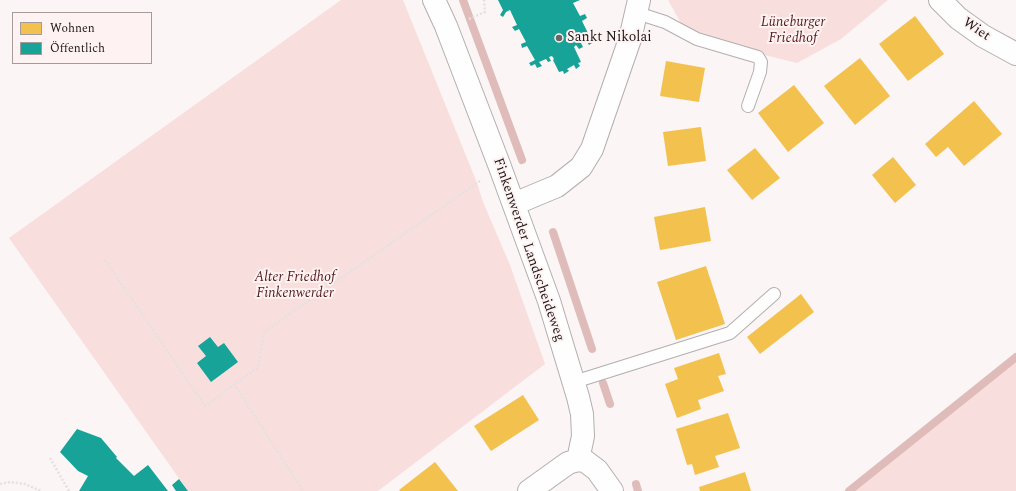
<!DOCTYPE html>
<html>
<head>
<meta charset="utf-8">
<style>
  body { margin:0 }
  #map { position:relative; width:1016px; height:491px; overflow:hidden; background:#fbf5f5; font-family:Spectral,serif }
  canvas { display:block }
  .legend { position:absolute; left:12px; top:12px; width:140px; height:52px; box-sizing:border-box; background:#fef3f2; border:1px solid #a49b9b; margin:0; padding:5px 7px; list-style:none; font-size:12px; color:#1d1818 }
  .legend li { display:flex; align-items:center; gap:8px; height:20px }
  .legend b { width:20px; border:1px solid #a49b9b }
</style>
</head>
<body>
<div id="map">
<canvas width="1016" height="491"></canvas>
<ul class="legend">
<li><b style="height:11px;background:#f2c14e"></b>Wohnen</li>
<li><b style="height:11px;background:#17a398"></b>Öffentlich</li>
</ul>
</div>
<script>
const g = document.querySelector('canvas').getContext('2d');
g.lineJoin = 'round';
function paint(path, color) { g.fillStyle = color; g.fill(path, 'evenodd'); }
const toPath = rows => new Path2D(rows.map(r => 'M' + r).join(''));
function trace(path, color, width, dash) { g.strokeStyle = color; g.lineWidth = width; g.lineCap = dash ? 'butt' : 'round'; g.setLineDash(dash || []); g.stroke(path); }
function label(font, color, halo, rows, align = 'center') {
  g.font = font + ' Spectral,serif'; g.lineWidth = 4; g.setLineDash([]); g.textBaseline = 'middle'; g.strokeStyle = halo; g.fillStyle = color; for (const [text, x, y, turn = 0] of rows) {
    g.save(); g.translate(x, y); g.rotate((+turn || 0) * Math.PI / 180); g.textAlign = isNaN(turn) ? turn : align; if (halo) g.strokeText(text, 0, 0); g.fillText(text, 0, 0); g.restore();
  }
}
paint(toPath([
  [341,0,403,0,477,183,483,202,510,265,545,364,378,491,188,491,9,238],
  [668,0,888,0,841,39,797,63,692,37,686,32],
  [1016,355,1016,491,847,491,902,447]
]), '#f8dedd');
paint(toPath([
  [915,16,944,54,908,81,879,44],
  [860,58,890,96,855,125,824,86],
  [666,61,705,68,699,102,660,96],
  [794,85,824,123,788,152,758,113],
  [974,101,1002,134,964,166,948,147,936,157,925,144],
  [701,127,706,161,668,166,663,132],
  [755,148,780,178,752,200,727,170],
  [893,157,916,185,895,203,872,175],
  [705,207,711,241,660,250,654,217],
  [706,266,725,324,676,340,657,282],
  [801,294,814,312,760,354,747,337],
  [719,353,726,374,718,376,724,391,698,400,701,409,677,418,665,384,678,379,674,368],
  [523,395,539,420,491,451,474,426],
  [728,413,740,448,715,456,719,467,695,475,692,464,687,465,676,429],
  [435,462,458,491,400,491,399,490],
  [745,472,751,491,700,491,699,487]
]), '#f2c14e');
paint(toPath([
  [498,0,580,0,573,3,580,16,585,14,587,18,582,21,589,35,594,33,596,37,591,40,592,43,589,45,586,40,581,43,583,47,579,49,576,45,574,47,581,62,578,63,580,66,576,69,574,65,567,69,569,71,564,74,563,71,559,72,553,60,554,59,552,56,549,57,551,61,548,62,546,59,539,62,542,66,537,68,535,64,531,66,529,63,535,60,527,46,522,48,521,44,526,42,519,29,515,31,512,27,517,25,510,10,506,12,503,17,500,15,503,10],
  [210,337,218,347,224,343,238,362,211,382,197,363,206,356,198,346],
  [77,429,101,438,117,457,116,458,134,476,148,465,168,491,79,491,88,476,78,471,60,452],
  [179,479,188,491,176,491,172,485]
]), '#17a398');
trace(toPath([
  [463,0,522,160],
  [553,232,592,349],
  [603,383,610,404],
  [636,484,638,491],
  [849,491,1016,357]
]), '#dfbcba', 8);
const lane = toPath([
  [637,13,665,22,697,39,758,57,761,62,760,72,748,106],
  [574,382,730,333,774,294]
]);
const street = toPath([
  [434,0,446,26,500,167,549,301,578,397,582,414,583,436,578,460],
  [940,0,958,18,983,36,1016,54],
  [514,204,557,186,581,167,592,149,630,39,639,0],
  [529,491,568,463,578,460,585,461,597,470,612,491]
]);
trace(lane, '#b4aeae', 14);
trace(street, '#b4aeae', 24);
trace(toPath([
  [469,19,485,12,484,0],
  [105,260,205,406,258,367,264,332,480,181],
  [234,384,303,491],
  [50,458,69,491],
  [0,484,10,482,25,484,41,491]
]), '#e4e1e1', 2.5, [2, 2]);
trace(lane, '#fefefe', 12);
trace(street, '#fefefe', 22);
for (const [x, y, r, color] of [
  [559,38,4,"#6b6565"]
]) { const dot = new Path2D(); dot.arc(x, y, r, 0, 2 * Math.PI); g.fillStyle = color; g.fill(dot); trace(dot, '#fef3f2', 1.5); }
label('italic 14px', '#541a1c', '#fef3f2', [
  ["Lüneburger",793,23],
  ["Friedhof",793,39],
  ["Alter Friedhof",295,278],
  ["Finkenwerder",295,294]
]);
label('14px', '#1d1818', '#fef3f2', [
  ["Wiet",976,30,34],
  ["Finkenwerder Landscheideweg",528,250,71]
]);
label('14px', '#1d1818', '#fef3f2', [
  ["Sankt Nikolai",567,38]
], 'left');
</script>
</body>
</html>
